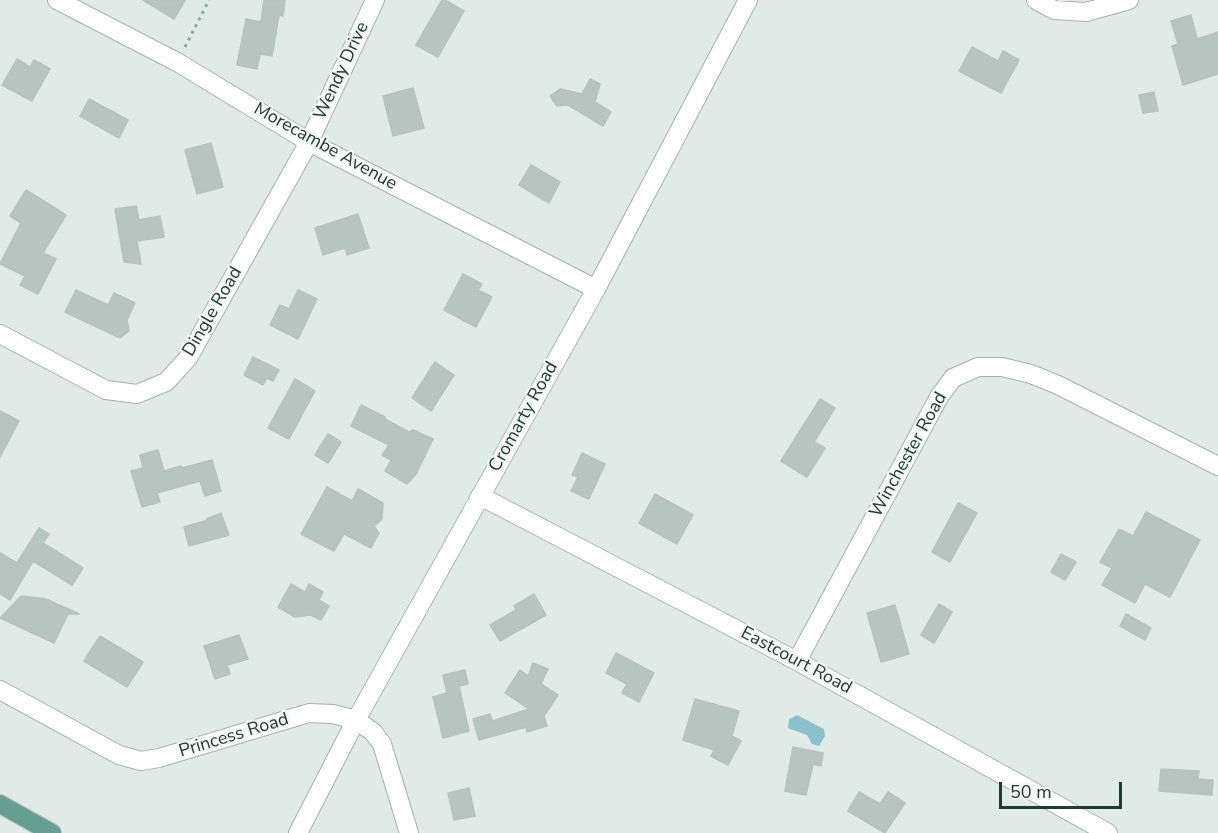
<!DOCTYPE html>
<html>
<head>
<meta charset="utf-8">
<style>
  body { margin:0 }
  #map { position:relative; width:1218px; height:833px; overflow:hidden; background:#e0eae6; font-family:"Nunito Sans",sans-serif }
  canvas { display:block }
  .scale { position:absolute; left:999px; top:782px; width:123px; height:27px; box-sizing:border-box; border:3px solid #223a34; border-top:0; padding-left:8px; font-size:18px; line-height:21px; white-space:nowrap; color:#223a34; -webkit-text-stroke:4px #f0f7f4; paint-order:stroke }
</style>
</head>
<body>
<div id="map">
<canvas width="1218" height="833"></canvas>
<div class="scale">50 m</div>
</div>
<script>
const g = document.querySelector('canvas').getContext('2d');
g.lineJoin = 'round';
function paint(path, color) { g.fillStyle = color; g.fill(path, 'evenodd'); }
const toPath = rows => new Path2D(rows.map(r => 'M' + r).join(''));
function trace(path, color, width, dash) { g.strokeStyle = color; g.lineWidth = width; g.lineCap = dash ? 'butt' : 'round'; g.setLineDash(dash || []); g.stroke(path); }
function label(font, color, halo, rows, align = 'center') {
  g.font = font + ' "Nunito Sans",sans-serif'; g.lineWidth = 4.5; g.setLineDash([]); g.textBaseline = 'middle'; g.strokeStyle = halo; g.fillStyle = color; for (const [text, x, y, turn = 0] of rows) {
    g.save(); g.translate(x, y); g.rotate((+turn || 0) * Math.PI / 180); g.textAlign = isNaN(turn) ? turn : align; if (halo) g.strokeText(text, 0, 0); g.fillText(text, 0, 0); g.restore();
  }
}
paint(toPath([
  [797,715,824,729,825,736,819,746,812,744,807,735,788,728,789,719]
]), '#8ac1cd');
const building = toPath([
  [143,0,185,0,174,19,143,0],
  [264,0,285,0,283,16,279,15,272,56,260,54,257,69,237,65,246,19,261,22,264,0],
  [442,0,445,0,464,11,438,57,416,45,442,0],
  [1191,15,1197,39,1218,32,1218,74,1183,85,1172,46,1178,44,1171,21,1191,15],
  [972,47,998,61,1003,51,1019,60,1001,93,959,71,972,47],
  [17,59,30,67,34,60,50,69,32,101,2,85,17,59],
  [590,79,600,84,595,102,611,112,603,126,568,105,557,106,550,96,560,89,582,94,590,79],
  [413,88,424,128,393,136,383,96,413,88],
  [1154,92,1158,111,1143,113,1139,95,1154,92],
  [89,99,128,120,119,138,80,116,89,99],
  [211,143,223,187,197,194,185,150,211,143],
  [531,165,560,182,549,203,519,185,531,165],
  [26,190,66,215,43,253,56,259,38,294,20,285,25,276,0,264,21,223,10,216,26,190],
  [136,206,139,220,160,216,164,237,137,241,141,264,124,262,115,209,136,206],
  [358,214,369,248,347,255,345,248,323,255,315,228,358,214],
  [463,274,482,284,478,290,492,297,476,327,444,310,463,274],
  [76,290,108,305,114,293,135,303,127,320,129,331,120,338,65,312,76,290],
  [298,290,317,299,298,339,270,325,280,305,289,309,298,290],
  [253,357,279,370,273,381,267,378,263,385,244,375,253,357],
  [435,362,454,375,431,411,412,398,435,362],
  [295,379,315,391,289,439,268,428,295,379],
  [820,399,835,408,814,442,825,448,807,477,781,461,820,399],
  [361,405,385,417,385,419,409,432,413,430,433,439,416,474,407,484,385,471,391,460,382,455,389,445,351,426,361,405],
  [0,411,19,421,0,457,0,411],
  [328,434,341,442,328,463,315,455,328,434],
  [158,450,164,471,181,466,182,468,212,460,221,491,205,496,200,481,157,493,160,502,142,507,131,471,143,468,140,455,158,450],
  [582,453,605,464,589,499,571,491,578,477,572,475,582,453],
  [327,487,352,501,358,489,383,503,382,519,374,526,379,533,371,548,344,534,334,551,301,534,327,487],
  [655,494,693,515,677,544,639,523,655,494],
  [958,503,977,513,950,562,932,552,958,503],
  [1146,512,1200,540,1170,597,1145,584,1135,603,1102,585,1112,568,1100,562,1119,529,1133,536,1146,512],
  [221,513,229,535,189,546,184,527,208,520,207,519,221,513],
  [39,528,49,534,43,543,83,568,72,585,33,561,10,600,0,594,0,553,17,563,39,528],
  [1061,554,1076,562,1065,580,1051,572,1061,554],
  [291,584,305,592,309,584,323,592,319,600,329,606,321,620,311,615,295,617,278,607,291,584],
  [534,594,546,615,500,641,490,625,516,610,514,606,534,594],
  [21,596,46,599,79,614,68,614,54,643,0,618,21,596],
  [939,604,952,612,934,643,921,635,939,604],
  [895,605,909,654,881,662,867,613,895,605],
  [1126,614,1151,628,1145,640,1120,626,1126,614],
  [239,635,248,659,227,665,230,674,215,679,204,646,239,635],
  [100,636,143,662,127,687,84,661,100,636],
  [616,653,654,673,639,702,622,693,627,684,606,673,616,653],
  [533,663,548,669,541,684,558,695,544,716,547,726,527,732,526,727,479,740,473,719,490,714,492,721,529,709,505,693,520,670,528,676,533,663],
  [465,670,468,684,459,686,469,731,443,738,433,697,447,693,443,675,465,670],
  [695,699,739,711,732,736,741,741,728,765,711,756,714,750,683,740,695,699],
  [793,747,823,753,821,766,813,764,806,795,785,791,793,747],
  [1161,769,1199,771,1198,779,1213,780,1212,795,1159,791,1161,769],
  [469,788,475,816,454,820,448,793,469,788],
  [859,792,880,804,888,792,905,803,885,833,848,811,859,792]
]);
paint(building, '#b6c5bf');
trace(building, '#b3c3bd', 1.5);
const minor = toPath([
  [57,0,177,62,309,142,596,289],
  [1036,0,1054,10,1086,12,1129,0],
  [0,334,106,390,137,394,166,382,188,358,309,142,375,0],
  [480,496,797,661,1108,833],
  [797,661,939,397,953,378,978,367,1002,367,1031,374,1058,385,1218,466],
  [0,690,119,755,141,761,159,758,309,713,333,714,356,720,373,732,382,744,409,833],
  [298,833,356,720,596,289,748,0]
]);
const major = toPath([
  [0,804,52,833]
]);
trace(minor, '#a3b2ad', 20);
trace(major, '#bdc4c2', 20);
trace(toPath([
  [185,47,209,0]
]), '#82ada1', 3, [3, 4.5]);
trace(minor, '#fff', 18);
trace(major, '#669e92', 18);
label('18px', '#223a34', '#f0f7f4', [
  ["Wendy Drive",342,71,-65],
  ["Morecambe Avenue",325,147,29],
  ["Dingle Road",213,312,-60],
  ["Cromarty Road",524,417,-61],
  ["Winchester Road",909,455,-61],
  ["Eastcourt Road",796,661,28],
  ["Princess Road",234,736,-17]
]);
</script>
</body>
</html>
